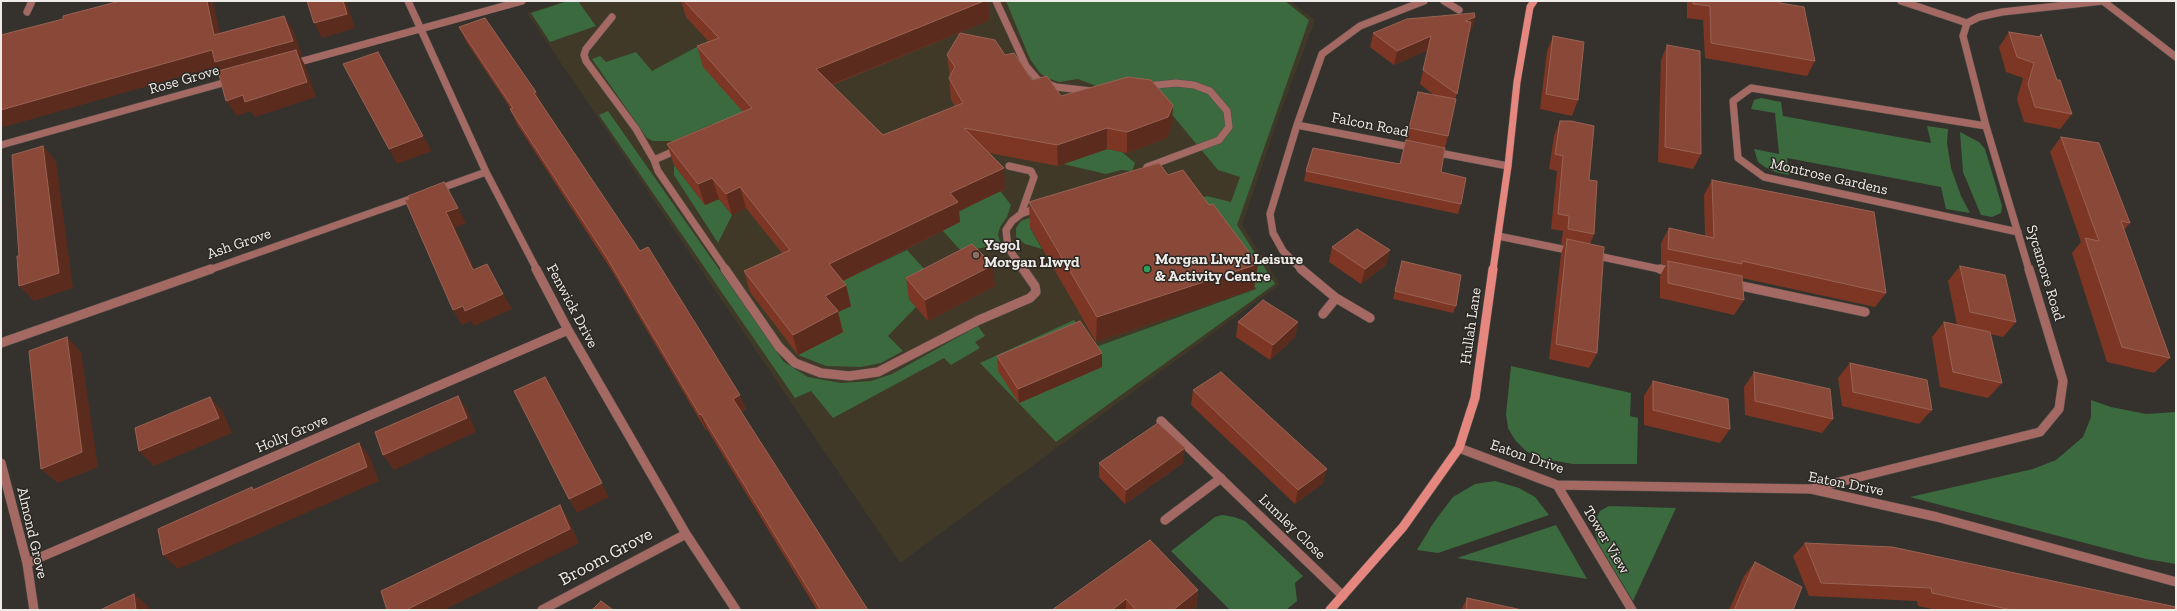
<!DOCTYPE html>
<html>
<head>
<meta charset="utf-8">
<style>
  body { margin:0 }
  #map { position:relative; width:2177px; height:611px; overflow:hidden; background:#35322d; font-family:"Zilla Slab",serif }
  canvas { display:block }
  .frame { position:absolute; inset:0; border:2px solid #eeebe8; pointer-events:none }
</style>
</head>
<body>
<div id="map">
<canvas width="2177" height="611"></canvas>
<div class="frame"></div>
</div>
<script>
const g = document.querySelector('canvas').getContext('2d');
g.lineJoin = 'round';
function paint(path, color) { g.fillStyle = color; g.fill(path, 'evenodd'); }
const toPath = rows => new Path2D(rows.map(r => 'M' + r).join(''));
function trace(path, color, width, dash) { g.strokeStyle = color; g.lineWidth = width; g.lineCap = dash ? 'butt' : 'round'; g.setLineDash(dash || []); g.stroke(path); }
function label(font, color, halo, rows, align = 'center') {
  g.font = font + ' "Zilla Slab",serif'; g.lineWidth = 3; g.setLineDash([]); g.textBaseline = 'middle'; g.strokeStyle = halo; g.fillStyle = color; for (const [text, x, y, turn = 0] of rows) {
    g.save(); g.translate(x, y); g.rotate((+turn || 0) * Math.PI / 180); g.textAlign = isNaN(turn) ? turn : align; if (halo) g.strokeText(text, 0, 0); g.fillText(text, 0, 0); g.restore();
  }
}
paint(toPath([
  [564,1,1290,1,1315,20,1278,119,1242,225,1280,284,900,563,527,13]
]), '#413928');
paint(toPath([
  [568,1,578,1,596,26,550,42,531,13],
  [1006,1,1285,1,1309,20,1237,225,1275,284,1056,442,980,363,1074,320,1093,348,1256,289,1194,201,1207,196,1231,202,1240,177,1218,170,1145,82,1096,86,1078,79,1059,82,1047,78,1040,73,1030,59],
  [708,41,724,59,748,118,727,142,712,124,673,141,653,141,647,138,592,59,600,56,606,62,636,52,652,71],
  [1761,98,1781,102,1783,116,1931,143,1927,126,1948,129,1947,143,1951,168,1961,196,1970,213,1946,209,1941,187,1787,158,1789,175,1775,172,1765,167,1758,162,1754,149,1779,154,1775,113,1751,109,1754,100],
  [608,111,784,362,808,377,841,383,871,381,892,374,978,326,985,336,975,342,980,348,951,365,944,358,833,418,811,391,795,398,599,115],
  [1960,132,1979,142,1985,149,2002,206,2001,213,1992,217,1981,215,1963,172],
  [1107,149,1122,152,1135,163,1132,171,1121,170,1106,174,1063,164],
  [674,165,705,205,719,199,732,215,718,243,674,175],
  [1000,191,1011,205,1007,217,1000,227,998,235,1001,244,962,252,943,231,952,215],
  [1032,217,1030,228,1042,249,1025,244,1016,237,1016,228,1021,221],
  [907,250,938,284,909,299,916,307,888,336,903,351,881,363,861,367,826,366,798,355,843,332,830,316,851,306,834,285],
  [1511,366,1631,393,1630,416,1638,418,1637,464,1573,464,1538,458,1526,451,1515,440,1508,428,1506,414],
  [2091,400,2111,407,2146,414,2176,412,2176,564,2146,559,1910,497,2033,469,2056,460,2083,437,2091,417],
  [1495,481,1519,488,1535,497,1549,515,1438,553,1417,550,1434,522,1453,497,1475,484],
  [1609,506,1676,508,1633,601,1598,543,1595,531,1595,521,1600,511],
  [1222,515,1234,517,1245,521,1303,576,1295,583,1297,601,1286,610,1230,610,1171,551,1215,517],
  [1556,525,1587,579,1457,558]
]), '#3a6a3e');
const laneFar1 = toPath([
  [996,1,1026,66,1038,80,1056,87,1091,91],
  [612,17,586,49,584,55,586,61,636,129,654,160,658,171,726,270],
  [1147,86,1176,83,1194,85,1210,91,1227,111,1229,127,1219,140,1147,167],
  [654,160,679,149],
  [1009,166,1031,171,1034,177,1021,214],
  [1498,236,1572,251],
  [1593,255,1664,270],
  [1024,270,1008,248,1006,230,1012,221,1021,214,1039,207]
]);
const lane = toPath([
  [725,269,779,347,795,363,821,373,849,376,878,372,979,320,1030,298,1036,292,1035,286,1023,269],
  [1660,269,1674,272],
  [1732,284,1865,312]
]);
const streetFar1 = toPath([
  [408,1,486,172,537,270],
  [1444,1,1459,10],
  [1901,1,1967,23],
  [2103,1,2176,57],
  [27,12,32,1],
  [292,64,522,1],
  [1297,125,1415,148],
  [1986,126,1751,88,1733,101,1738,158,1764,177,2018,232],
  [1,145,230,81],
  [1434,152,1508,166],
  [436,190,486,172],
  [209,270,416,197],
  [1302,270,1283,251,1273,233,1270,214,1297,125,1322,54,1360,26,1424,1],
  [2029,270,1986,126,1963,36,1967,23,1979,17,2002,12,2103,1]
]);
const street = toPath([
  [536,269,568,330,686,534,736,610],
  [1301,269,1336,298,1370,318],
  [1323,314,1336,298],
  [1,343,211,269],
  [1161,421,1343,596],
  [1459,448,1557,485,1811,489,1937,517,2176,582],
  [1,463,27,563,34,610],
  [1557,485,1632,610],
  [1811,489,2040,432,2059,409,2063,381,2029,269],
  [1165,520,1221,478],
  [27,563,568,330],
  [542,610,686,534]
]);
const secondaryFar1 = toPath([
  [1493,270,1508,166,1517,82,1530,7,1534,1]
]);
const secondary = toPath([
  [1330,610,1403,527,1459,448,1475,398,1493,269]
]);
trace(laneFar1, '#53504b', 8);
trace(lane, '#53504b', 10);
trace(streetFar1, '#53504b', 8);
trace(street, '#53504b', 10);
trace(secondaryFar1, '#53504b', 8);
trace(secondary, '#53504b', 10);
trace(laneFar1, '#a56964', 7);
trace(lane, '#a56964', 9);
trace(streetFar1, '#a56964', 7);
trace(street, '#a56964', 9);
trace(secondaryFar1, '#e5867f', 7);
trace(secondary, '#e5867f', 9);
paint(toPath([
  [681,1,988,1,990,20,832,85,883,135,955,106,951,99,949,78,950,77,947,55,1005,55,1032,80,1061,96,1172,126,1167,138,1127,153,1107,149,1058,166,989,153,1005,189,959,211,960,222,843,281,846,285,851,306,838,312,843,332,798,355,750,292,744,271,782,253,746,208,732,215,719,199,705,205,674,165,667,144,743,112,703,67,697,46,709,42,686,17],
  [1687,1,1780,1,1780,3,1815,61,1807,76,1705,58,1703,20,1687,18],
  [1475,17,1471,31,1469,32,1448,136,1445,148,1441,172,1461,204,1458,214,1304,181,1306,171,1400,164,1418,92,1434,95,1420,84,1428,50,1394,65,1370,47,1373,33],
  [459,27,536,92,542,106,746,409,741,412,868,610,817,610,707,429,706,430,694,410,612,271,517,124,510,109,511,109,466,41],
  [2009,32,2038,37,2041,34,2057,80,2072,114,2060,129,2024,122,2017,99,2023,78,2006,72,1999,47],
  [1553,36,1578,100,1572,116,1540,109,1547,51],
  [1667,45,1701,154,1693,169,1658,162,1661,60],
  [1560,121,1589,180,1594,234,1590,244,1597,353,1589,368,1549,359,1561,254,1564,245,1561,244,1563,231,1551,229,1557,171,1549,169,1554,136],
  [2061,137,2130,223,2124,230,2170,358,2154,373,2107,362,2072,253,2081,242,2050,152],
  [1168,175,1254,289,1096,342,1030,227,1029,202],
  [1712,180,1886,293,1875,307,1742,278,1744,300,1734,315,1660,298,1660,276,1666,265,1661,264,1661,243,1669,228,1705,236,1704,195],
  [1332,247,1386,265,1361,284,1329,262],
  [1402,261,1456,306,1453,313,1393,299],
  [1960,266,2016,322,2003,337,1990,334,2002,383,1988,398,1940,387,1932,337,1944,322,1957,325,1948,281],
  [906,278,995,286,928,321,909,299],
  [1238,322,1298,322,1295,337,1270,360,1236,337],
  [1102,353,1102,367,1019,403,998,371,997,356],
  [1850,363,1932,410,1919,424,1842,406,1838,378],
  [1754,372,1833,419,1822,433,1745,415,1744,387],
  [1653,381,1730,429,1720,443,1644,425,1644,396],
  [1193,390,1323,483,1295,504,1191,405],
  [1099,463,1183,463,1125,504,1099,477],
  [1150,540,1198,590,1196,609,1194,610,1052,610],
  [1805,543,2176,610,1937,610,1918,606,1917,601,1809,596,1793,556],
  [1755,562,1793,610,1729,610,1744,576],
  [1467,598,1522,610,1461,610]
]), '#7d3623');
paint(toPath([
  [207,1,213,1,223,49,214,35],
  [343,1,346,1,355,28,322,38,314,23],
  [984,1,988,1,990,20,820,89,816,69],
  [284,16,293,30,302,55,300,56,305,65,316,97,255,117,251,111,237,116,226,101,243,95,307,82,225,77,218,66,4,127,1,124,1,110],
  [1475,17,1471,31,1461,35,1465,21],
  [1431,36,1428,50,1394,65,1397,51],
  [536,92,543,107,534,93],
  [1173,105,1172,126,1167,138,1127,153,1127,132],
  [1107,128,1107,149,1058,166,1057,145],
  [423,136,432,151,397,164,389,149],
  [43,146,56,161,73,288,34,301,19,286],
  [1004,168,1005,189,959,211,960,222,834,285,829,264,950,193],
  [712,178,719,199,705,205,698,184],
  [740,187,746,208,732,215,726,194],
  [458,208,466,223,455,228,482,285,473,270,446,212],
  [1390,250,1386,265,1361,284,1365,269],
  [1258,264,1254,289,1096,342,1097,317],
  [993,265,995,286,928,321,925,300],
  [846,285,851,306,838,312,843,332,798,355,793,335,825,296],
  [503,294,512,309,474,326,471,321,462,325,453,310,463,306],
  [1298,322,1295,337,1270,360,1273,345],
  [67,337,81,352,98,467,58,483,41,469],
  [1102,353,1102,367,1019,403,1018,389],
  [545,377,609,497,577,513,569,499],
  [740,395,746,409,738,413,733,399],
  [458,396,467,410,476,432,394,470,383,455],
  [210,397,223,412,232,433,154,466,139,451],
  [701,414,707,429,706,430,700,415],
  [359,443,370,457,379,481,178,569,163,555],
  [1185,448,1183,463,1125,504,1126,490],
  [1327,469,1323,483,1295,504,1298,490],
  [560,505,568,519,579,543,444,610,406,610],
  [1198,590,1196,609,1194,610,1173,610],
  [134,594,150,608,150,610,136,610],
  [1126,599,1126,610,1112,610]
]), '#5b2c1e');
const building = toPath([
  [120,1,207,1,214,35,284,16,293,41,215,62,212,50,1,110,1,35,63,19,63,16,120,1],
  [307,1,343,1,347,14,314,23,307,1],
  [684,1,984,1,816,69,883,135,963,103,949,78,955,67,947,55,960,33,995,40,1005,55,1014,53,1032,80,1047,76,1061,96,1128,77,1151,80,1173,105,1168,117,1127,132,1107,128,1057,145,964,128,1004,168,950,193,958,202,829,264,846,285,825,296,838,311,793,335,744,271,790,250,740,187,726,194,712,178,698,184,667,144,752,108,697,46,719,38,684,1],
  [1693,1,1780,1,1780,3,1804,7,1815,61,1711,43,1710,6,1693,4,1693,1],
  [1474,13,1475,17,1465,21,1471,22,1457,94,1423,70,1431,36,1397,51,1373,33,1407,19,1474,13],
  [485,18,536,92,534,93,640,251,648,247,740,395,733,399,868,610,821,610,701,414,700,415,688,395,606,256,510,109,513,108,459,27,485,18],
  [2009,32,2040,37,2041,34,2057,80,2060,80,2072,114,2035,107,2028,84,2034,63,2017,57,2009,32],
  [1553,36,1584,42,1578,100,1546,94,1553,36],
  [1667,45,1700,51,1701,154,1665,147,1667,45],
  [296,50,307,82,245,102,243,95,226,101,218,71,296,50],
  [378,52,423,136,389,149,343,64,378,52],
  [1418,92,1456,99,1448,136,1409,128,1418,92],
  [1560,121,1571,121,1594,126,1589,180,1597,181,1594,234,1568,229,1569,216,1558,214,1563,156,1555,154,1560,121],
  [2061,137,2099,143,2130,223,2121,221,2170,358,2122,347,2085,238,2099,241,2061,137],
  [1406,140,1445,148,1441,172,1466,178,1461,204,1306,171,1313,148,1400,164,1406,140],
  [43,146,59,273,19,286,17,256,19,256,12,155,43,146],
  [1159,163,1168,175,1183,170,1209,205,1213,204,1258,264,1097,317,1029,202,1159,163],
  [1712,180,1874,212,1886,293,1742,261,1742,264,1668,249,1669,228,1714,238,1712,180],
  [444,182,458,208,446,212,473,270,487,264,503,294,465,311,463,306,453,310,405,200,409,199,408,196,444,182],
  [1357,229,1390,250,1365,269,1332,247,1357,229],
  [1567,239,1604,247,1597,353,1556,344,1567,239],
  [972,244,993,265,925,300,906,278,972,244],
  [1402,261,1461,275,1456,306,1395,291,1402,261],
  [1668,261,1742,276,1744,300,1668,283,1668,261],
  [1960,266,2005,275,2016,322,1970,312,1960,266],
  [1263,300,1298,322,1273,345,1238,322,1263,300],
  [1080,321,1102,353,1018,389,997,356,1080,321],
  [1944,322,1990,332,2002,383,1953,372,1944,322],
  [67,337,82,452,41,469,29,351,67,337],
  [1850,363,1927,380,1932,410,1853,392,1850,363],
  [1221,372,1327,469,1298,490,1193,390,1221,372],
  [1754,372,1830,389,1833,419,1755,401,1754,372],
  [545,377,602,483,569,499,514,391,545,377],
  [1653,381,1728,399,1730,429,1653,410,1653,381],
  [458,396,467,418,383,455,375,432,458,396],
  [210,397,219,418,139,451,135,428,210,397],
  [1158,423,1185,448,1126,490,1099,463,1158,423],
  [359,443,367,467,163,555,158,529,252,487,253,490,359,443],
  [560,505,570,529,406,610,387,610,381,591,560,505],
  [1150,540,1198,590,1173,610,1136,610,1126,599,1112,610,1052,610,1150,540],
  [1805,543,1892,547,2176,607,2176,610,2012,610,1932,593,1931,588,1821,583,1805,543],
  [1755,562,1802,587,1793,610,1734,610,1755,562],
  [134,594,136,610,100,610,134,594],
  [1467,598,1522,610,1466,610,1467,598],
  [601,601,613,610,592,610,601,601]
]);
paint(building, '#8a4938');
trace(building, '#996254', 1);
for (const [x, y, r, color] of [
  [976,255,4,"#8d6e63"],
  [1147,269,4,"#2e9e5b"]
]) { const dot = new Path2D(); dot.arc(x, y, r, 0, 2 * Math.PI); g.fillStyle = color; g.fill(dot); trace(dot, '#2b2823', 1.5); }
label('15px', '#eeebe8', '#2b2823', [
  ["Rose Grove",184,80,-16],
  ["Falcon Road",1370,125,11],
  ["Montrose Gardens",1829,177,13],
  ["Ash Grove",239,244,-19],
  ["Sycamore Road",2045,273,73],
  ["Fenwick Drive",572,306,62],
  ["Hullah Lane",1471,326,-82],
  ["Holly Grove",292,434,-23],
  ["Eaton Drive",1527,457,19],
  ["Eaton Drive",1846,484,11],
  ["Lumley Close",1292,527,44],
  ["Almond Grove",32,533,77],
  ["Tower View",1606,540,59]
]);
label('bold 15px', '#eeebe8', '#2b2823', [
  ["Ysgol",984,246],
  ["Morgan Llwyd",984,263],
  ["Morgan Llwyd Leisure",1155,260],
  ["& Activity Centre",1155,277]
], 'left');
label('18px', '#eeebe8', '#2b2823', [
  ["Broom Grove",606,557,-28]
]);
</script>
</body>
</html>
